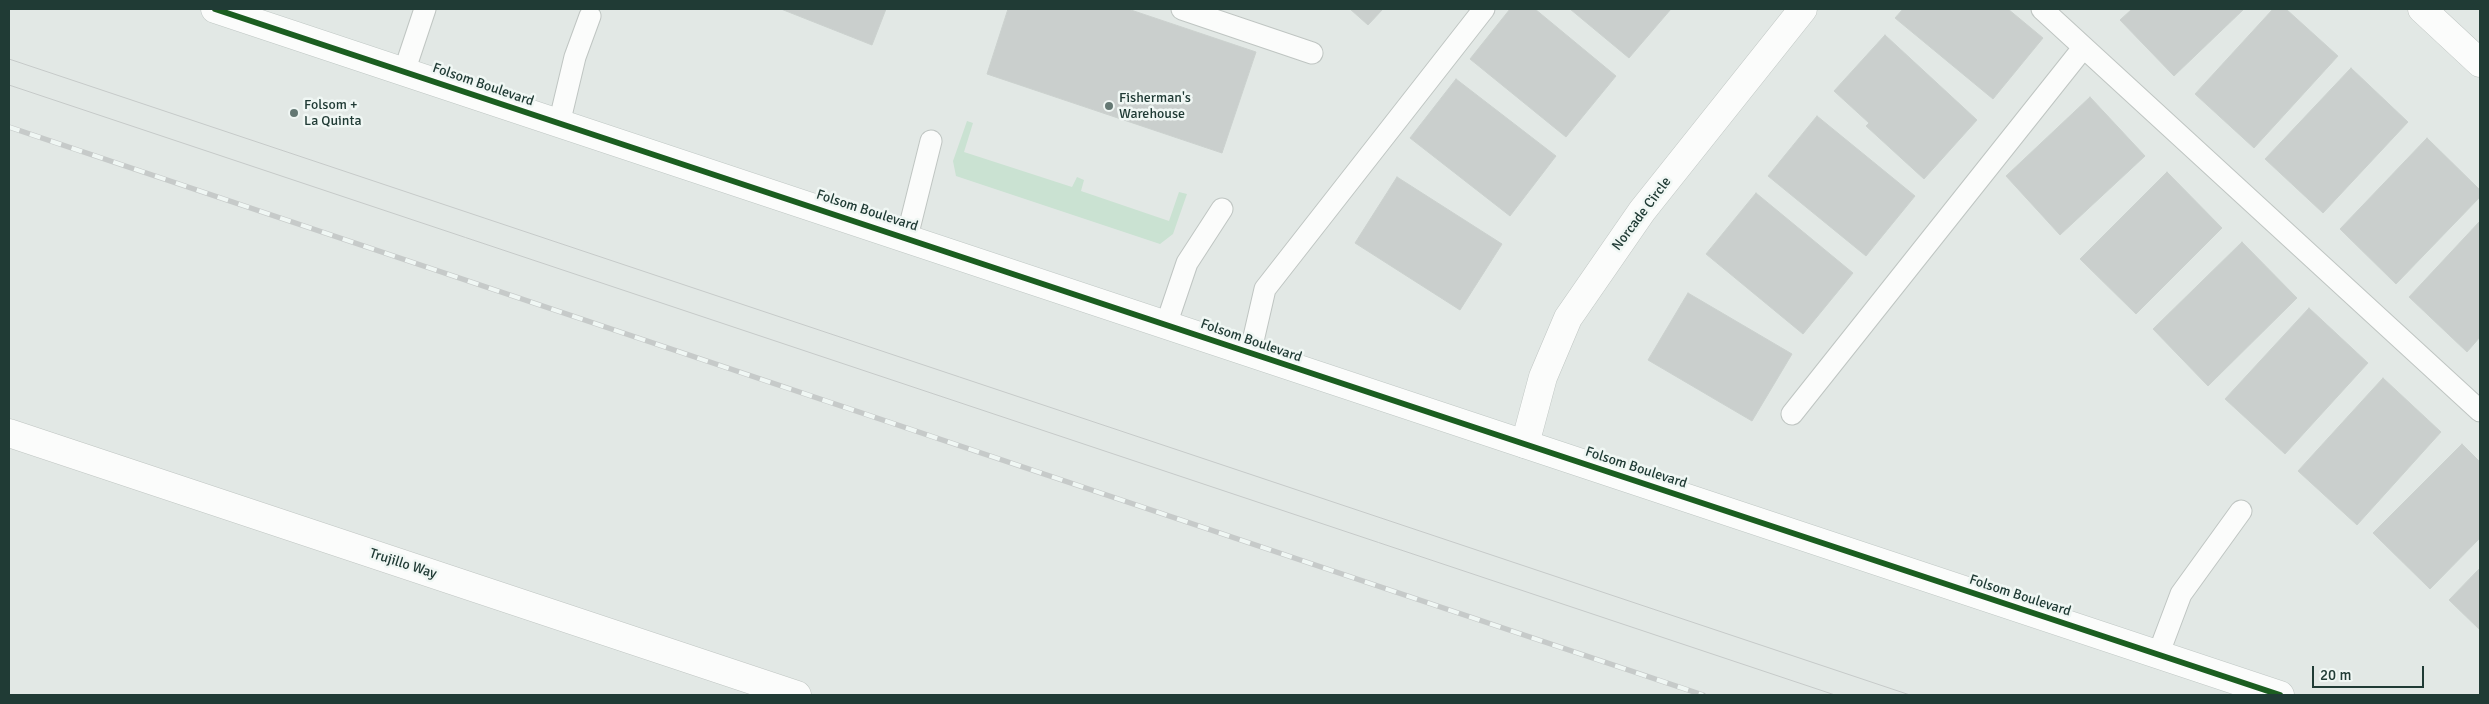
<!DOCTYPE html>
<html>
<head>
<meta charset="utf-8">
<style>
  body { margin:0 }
  #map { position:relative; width:2489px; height:704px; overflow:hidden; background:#e2e8e5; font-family:Signika,sans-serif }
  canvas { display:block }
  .frame { position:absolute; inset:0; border:10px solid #203b35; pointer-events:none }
  .scale { position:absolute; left:2312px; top:666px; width:112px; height:22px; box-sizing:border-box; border:2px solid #203b35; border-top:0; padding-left:6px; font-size:15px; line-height:18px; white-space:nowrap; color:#203b35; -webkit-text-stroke:4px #f0f7f4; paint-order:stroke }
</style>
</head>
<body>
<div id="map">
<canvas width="2489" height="704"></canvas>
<div class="frame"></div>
<div class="scale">20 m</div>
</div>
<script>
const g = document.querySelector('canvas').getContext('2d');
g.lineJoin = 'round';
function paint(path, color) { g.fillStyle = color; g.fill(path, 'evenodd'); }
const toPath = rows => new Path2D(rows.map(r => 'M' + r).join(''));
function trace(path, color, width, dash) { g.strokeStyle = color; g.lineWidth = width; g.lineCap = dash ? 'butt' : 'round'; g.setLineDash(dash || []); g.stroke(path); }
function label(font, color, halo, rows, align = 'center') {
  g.font = font + ' Signika,sans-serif'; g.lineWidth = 5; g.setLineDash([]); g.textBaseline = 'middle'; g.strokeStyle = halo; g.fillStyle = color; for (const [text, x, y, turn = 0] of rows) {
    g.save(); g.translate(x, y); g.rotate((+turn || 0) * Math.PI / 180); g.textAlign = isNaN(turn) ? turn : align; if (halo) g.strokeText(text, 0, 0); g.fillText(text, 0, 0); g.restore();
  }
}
paint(toPath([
  [967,121,973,123,964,152,1072,187,1077,177,1084,180,1081,191,1169,221,1179,192,1187,194,1173,234,1160,244,956,176,953,161]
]), '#cae2d2');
const building = toPath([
  [781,9,886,9,872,45,781,9],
  [1008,9,1128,9,1256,52,1222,153,987,74,1008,9],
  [1350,9,1383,9,1368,25,1350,9],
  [1510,9,1535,9,1616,76,1566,137,1470,59,1510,9],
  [1570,9,1671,9,1629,58,1570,9],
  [1903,9,2008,9,2043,38,1993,99,1895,18,1903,9],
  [2132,9,2244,9,2174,76,2120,20,2132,9],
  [2273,9,2286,9,2338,56,2254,148,2195,94,2273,9],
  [1885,35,1977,120,1924,179,1866,126,1869,123,1834,91,1885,35],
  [2351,68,2408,122,2323,213,2265,159,2351,68],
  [1456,79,1556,156,1510,216,1410,138,1456,79],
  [2090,97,2145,156,2060,235,2006,176,2090,97],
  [1817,116,1915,196,1866,256,1768,176,1817,116],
  [2427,138,2480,190,2480,197,2396,284,2340,229,2427,138],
  [2167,172,2222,228,2136,314,2080,259,2167,172],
  [1397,177,1502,244,1460,310,1355,243,1397,177],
  [1756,193,1853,273,1803,334,1706,254,1756,193],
  [2480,221,2480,337,2467,352,2409,297,2480,221],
  [2242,242,2297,298,2208,386,2153,329,2242,242],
  [1688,293,1792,354,1752,421,1648,360,1688,293],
  [2309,308,2368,363,2285,454,2225,399,2309,308],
  [2383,378,2441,432,2357,525,2298,471,2383,378],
  [2462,444,2480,462,2480,538,2430,589,2373,533,2462,444],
  [2480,568,2480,630,2449,600,2480,568]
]);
paint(building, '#cacfcd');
trace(building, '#cbd1ce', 1);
const lane = toPath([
  [1182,9,1312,53],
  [2042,9,2480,411],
  [404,72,425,9],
  [559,124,575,57,590,16],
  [907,237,931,141],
  [1166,325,1187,263,1222,209],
  [1250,354,1265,289,1484,9],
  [1792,414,2083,48],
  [2158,655,2181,594,2241,511]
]);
const street = toPath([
  [2422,9,2480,63],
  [9,433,797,695],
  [1525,444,1543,377,1568,318,1642,211,1803,9]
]);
const secondary = toPath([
  [215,9,2280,695]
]);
trace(lane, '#bfc5c2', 23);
trace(street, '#bfc5c2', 29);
trace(secondary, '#bec6c3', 29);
trace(lane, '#fbfcfb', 21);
trace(street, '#fbfcfb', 28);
trace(secondary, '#fbfcfb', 28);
trace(toPath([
  [9,59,1910,695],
  [9,85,1835,695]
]), '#c6cac9', 1);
const rail = toPath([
  [9,127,1703,695]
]);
trace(rail, '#c6cac9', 5.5);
trace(rail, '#f0f7f4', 4, [11]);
trace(toPath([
  [215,9,2280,695]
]), '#1b5e20', 6);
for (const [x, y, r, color] of [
  [1109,106,5,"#647873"],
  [294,113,5,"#647873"]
]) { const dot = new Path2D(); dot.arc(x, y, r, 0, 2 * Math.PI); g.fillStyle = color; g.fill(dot); trace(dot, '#f0f7f4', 2); }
label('14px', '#203b35', '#f0f7f4', [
  ["Folsom Boulevard",483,85,19],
  ["Folsom Boulevard",867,211,18],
  ["Norcade Circle",1642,214,-53],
  ["Folsom Boulevard",1251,341,19],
  ["Folsom Boulevard",1636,468,18],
  ["Trujillo Way",403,564,18],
  ["Folsom Boulevard",2020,596,18]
]);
label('14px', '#203b35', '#f0f7f4', [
  ["Fisherman's",1119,98],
  ["Warehouse",1119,114],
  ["Folsom +",304,105],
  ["La Quinta",304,121]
], 'left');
</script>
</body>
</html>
